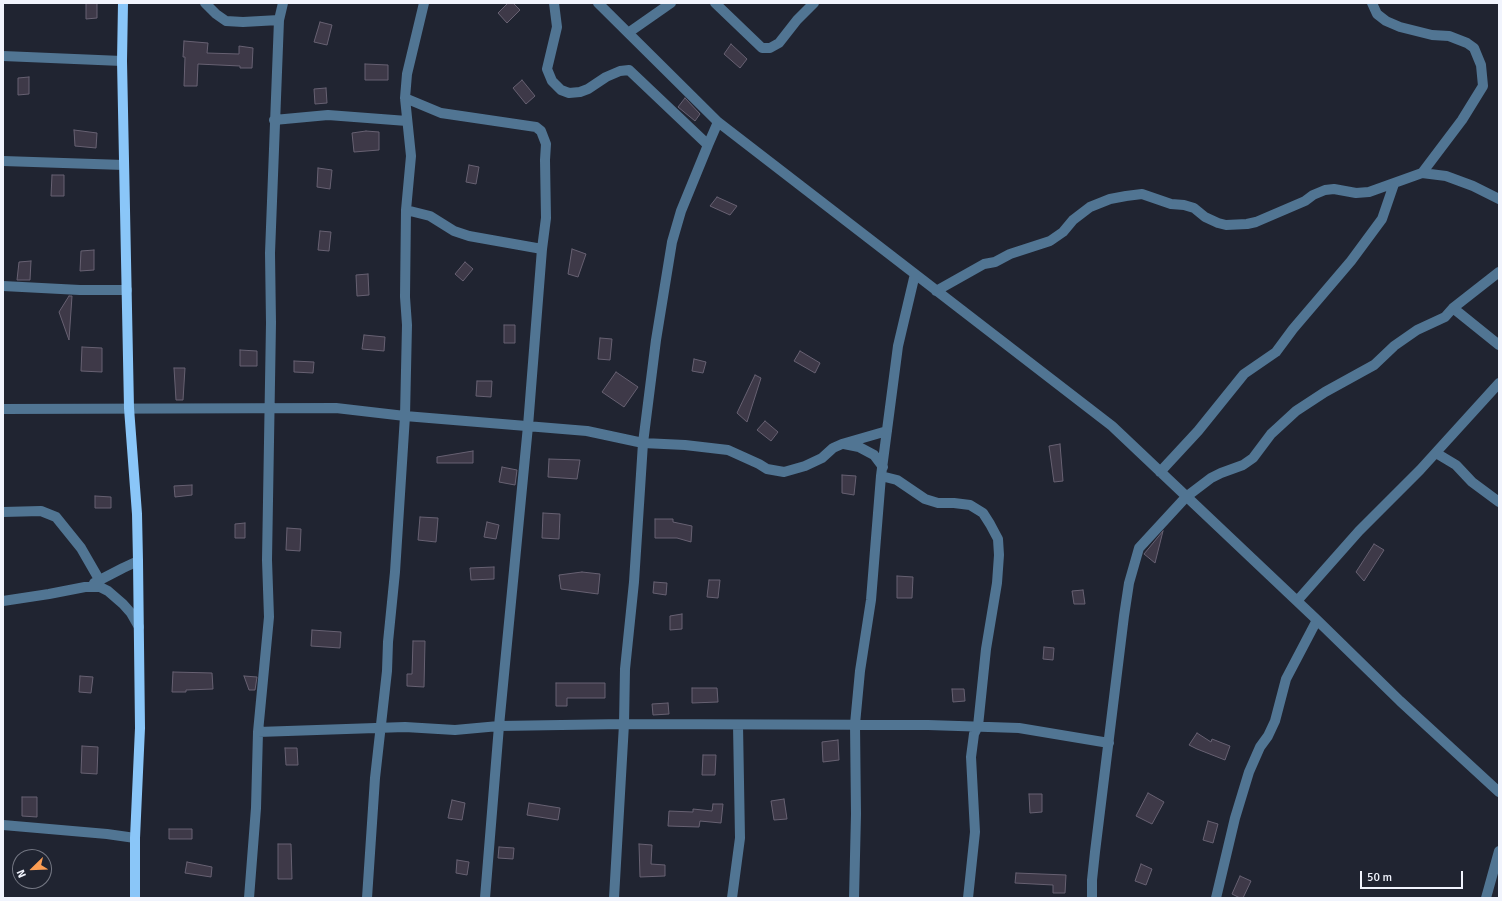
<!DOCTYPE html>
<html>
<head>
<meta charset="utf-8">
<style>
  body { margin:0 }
  #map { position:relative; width:1502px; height:901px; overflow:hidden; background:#202431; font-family:Signika,sans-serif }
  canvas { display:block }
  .frame { position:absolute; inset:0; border:4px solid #f1f4fd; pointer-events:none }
  .north { position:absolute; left:12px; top:849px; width:40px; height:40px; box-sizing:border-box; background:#202431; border:1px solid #747783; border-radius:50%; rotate:247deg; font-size:11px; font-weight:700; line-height:16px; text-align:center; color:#f1f4fd }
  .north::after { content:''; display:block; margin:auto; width:14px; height:18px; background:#fc9d53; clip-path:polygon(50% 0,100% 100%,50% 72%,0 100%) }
  .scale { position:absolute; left:1360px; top:871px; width:103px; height:18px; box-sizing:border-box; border:2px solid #f1f4fd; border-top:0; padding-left:5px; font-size:12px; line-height:14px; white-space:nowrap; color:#f1f4fd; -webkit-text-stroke:3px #202431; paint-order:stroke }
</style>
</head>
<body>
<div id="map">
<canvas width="1502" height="901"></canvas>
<div class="frame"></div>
<div class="north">N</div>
<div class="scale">50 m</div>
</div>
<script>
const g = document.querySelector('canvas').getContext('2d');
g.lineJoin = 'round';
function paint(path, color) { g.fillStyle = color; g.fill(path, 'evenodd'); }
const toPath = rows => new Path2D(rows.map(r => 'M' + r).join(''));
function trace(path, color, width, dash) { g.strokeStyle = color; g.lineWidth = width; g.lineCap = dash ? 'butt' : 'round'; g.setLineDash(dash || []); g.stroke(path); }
const building = toPath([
  [86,3,97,3,97,18,86,19,86,3],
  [508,3,513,3,520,10,507,23,498,13,508,3],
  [320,22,332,25,327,45,314,42,320,22],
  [184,41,208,43,207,53,239,54,239,46,253,48,252,68,240,68,240,66,198,64,197,86,184,86,185,57,183,57,184,41],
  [731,44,747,59,740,68,724,54,731,44],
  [365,64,388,65,388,80,365,80,365,64],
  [29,77,29,94,18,95,18,78,29,77],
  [522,80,535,96,526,104,513,88,522,80],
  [326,88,327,103,315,104,314,89,326,88],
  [685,98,700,114,695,121,678,107,685,98],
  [74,130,97,133,96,148,75,146,74,130],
  [366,131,379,132,379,150,354,152,352,133,366,131],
  [469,165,479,167,476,184,466,182,469,165],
  [318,168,332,170,330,189,317,187,318,168],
  [52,175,64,175,64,196,51,196,52,175],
  [717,197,737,206,730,215,710,206,717,197],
  [320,231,331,232,329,251,318,250,320,231],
  [572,249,586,254,578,277,568,274,572,249],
  [94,250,94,270,80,271,81,251,94,250],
  [31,261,30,280,17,280,19,262,31,261],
  [465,262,473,269,463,281,455,274,465,262],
  [368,274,369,295,357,296,356,275,368,274],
  [69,296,72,296,69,340,59,312,69,296],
  [504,325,515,325,515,343,504,343,504,325],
  [364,335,385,337,384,351,362,349,364,335],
  [600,338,612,339,610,360,598,359,600,338],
  [82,347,102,348,102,372,81,371,82,347],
  [240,350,257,351,257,366,240,366,240,350],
  [800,351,820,363,815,373,794,361,800,351],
  [694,359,706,362,703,373,692,371,694,359],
  [294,361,314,362,313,373,294,372,294,361],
  [174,368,185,368,183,400,176,400,174,368],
  [616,372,638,387,624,407,602,392,616,372],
  [755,375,761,378,747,422,737,413,755,375],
  [477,381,492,381,491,397,476,396,477,381],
  [765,421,778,432,771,441,757,430,765,421],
  [1060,444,1063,481,1054,482,1049,446,1060,444],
  [473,451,473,463,437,463,437,457,473,451],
  [549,459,580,460,577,479,548,477,549,459],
  [502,467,517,470,515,485,499,482,502,467],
  [842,475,856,476,854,495,842,493,842,475],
  [192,485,192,495,175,497,174,486,192,485],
  [95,496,111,497,111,508,95,508,95,496],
  [543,513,560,514,559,539,542,538,543,513],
  [420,517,438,518,436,542,418,540,420,517],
  [655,519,673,519,673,522,692,526,691,542,677,538,655,538,655,519],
  [487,522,499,525,496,539,484,537,487,522],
  [245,523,245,538,235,538,235,524,245,523],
  [287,528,301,529,300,551,286,550,287,528],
  [1163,531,1155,563,1144,554,1163,531],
  [1374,544,1384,550,1364,581,1356,572,1374,544],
  [494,567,494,579,471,580,470,568,494,567],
  [582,572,600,574,598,594,561,589,559,575,582,572],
  [897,576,913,577,912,598,897,598,897,576],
  [709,580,720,580,718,598,707,597,709,580],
  [654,582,667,583,666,595,653,593,654,582],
  [1083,590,1085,604,1074,604,1072,591,1083,590],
  [682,614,682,629,670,630,670,616,682,614],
  [312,630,341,632,340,648,311,646,312,630],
  [413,641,425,641,424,687,407,686,407,674,412,674,413,641],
  [1044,647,1054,648,1053,660,1043,659,1044,647],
  [173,672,212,673,213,689,186,690,186,692,172,692,173,672],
  [80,676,93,677,91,693,79,692,80,676],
  [244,676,257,677,255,690,249,690,244,676],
  [556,683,605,683,605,698,567,698,567,706,556,706,556,683],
  [692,688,717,688,718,702,692,703,692,688],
  [952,689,964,689,965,701,953,702,952,689],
  [668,703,669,714,653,715,652,704,668,703],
  [1197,733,1211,742,1212,739,1230,746,1225,760,1197,749,1189,745,1197,733],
  [838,740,839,760,823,762,822,742,838,740],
  [82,746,98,747,97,774,81,773,82,746],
  [285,748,297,748,298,765,286,765,285,748],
  [703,755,716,755,715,775,702,775,703,755],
  [1148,793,1164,802,1152,824,1136,816,1148,793],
  [1029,794,1042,794,1042,812,1030,813,1029,794],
  [22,797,37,797,37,817,22,816,22,797],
  [784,799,787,819,774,820,771,801,784,799],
  [452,800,465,803,462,820,448,818,452,800],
  [529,803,560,808,558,820,527,815,529,803],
  [713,804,723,804,721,823,700,821,699,827,668,826,669,811,693,812,693,809,712,811,713,804],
  [1208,821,1218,824,1213,843,1203,840,1208,821],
  [169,829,192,829,192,839,169,839,169,829],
  [278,844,291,844,292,879,278,879,278,844],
  [639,844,652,845,651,864,665,865,665,876,640,877,639,844],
  [499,847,514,848,513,859,498,858,499,847],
  [457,860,469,862,467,875,456,873,457,860],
  [187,862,212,867,211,877,185,873,187,862],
  [1141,864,1152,869,1146,885,1135,881,1141,864],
  [1016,873,1066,875,1065,893,1053,893,1053,885,1015,883,1016,873],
  [1240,876,1251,881,1243,898,1240,898,1232,894,1240,876]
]);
paint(building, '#3e3948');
trace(building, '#676172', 1);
trace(toPath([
  [205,3,216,14,226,21,243,22,279,20],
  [554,3,557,27,547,69,552,81,561,90,569,93,580,92,588,89,606,77,620,71,629,70,708,145,681,211,672,242,656,340,643,443,634,582,625,669,624,724,614,898],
  [598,3,718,122,1112,426,1317,620,1400,701,1499,792],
  [715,3,762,48,770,48,779,43,797,20,814,3],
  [1372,3,1377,14,1386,21,1400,27,1432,35,1449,36,1467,43,1474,48,1481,65,1483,86,1462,120,1422,173],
  [628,33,671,3],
  [3,56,122,61],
  [405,98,441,113,536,127,541,131,546,144,545,160,546,218,542,249,528,426,499,726,485,898],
  [274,120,328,115,407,121],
  [708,145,718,122],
  [3,161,124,165],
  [406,210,430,216,454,231,469,236,542,249],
  [3,286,80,290,127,290],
  [936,291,984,264,995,262,1010,254,1050,241,1063,232,1073,220,1090,207,1110,199,1126,196,1142,194,1171,204,1184,205,1194,208,1205,217,1218,223,1226,225,1247,224,1256,222,1305,201,1313,195,1325,190,1334,189,1356,193,1369,192,1422,173,1446,176,1473,186,1499,199],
  [1453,308,1499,345],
  [3,409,336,408,405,416,587,431,643,443,685,445,728,450,759,464,767,469,784,472,805,466,822,458,833,448,842,444,887,431],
  [844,444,859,447,874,455,883,467],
  [1436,453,1456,465,1472,482,1499,502],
  [1160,472,1198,431,1244,374,1276,352,1293,329,1351,261,1382,219,1394,184],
  [881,476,897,480,925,499,938,503,954,503,970,505,983,513,990,524,998,539,999,555,997,583,986,649,978,726,974,734,971,757,975,832,968,898],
  [3,512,41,511,56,517,81,548,100,581],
  [94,583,123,568,138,561],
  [3,601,49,594,85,587,100,587,108,591,123,604,131,613,139,627],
  [1297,601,1359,531,1420,470,1499,383],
  [258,732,405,727,455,730,499,726,624,724,928,725,1019,728,1109,743],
  [3,825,107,834,135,838],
  [249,898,256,808,258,732,269,617,267,560,271,323,270,253,279,20,283,3],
  [367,898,375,778,387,671,388,642,395,572,405,416,407,325,405,297,406,210,411,156,405,98,407,74,424,3],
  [732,898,740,838,738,725],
  [854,898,856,814,855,724,860,671,871,600,881,476,898,346,915,274],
  [1092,898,1092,880,1095,852,1124,616,1129,583,1139,548,1186,497,1211,478,1221,473,1243,465,1253,458,1271,434,1296,411,1325,392,1374,365,1394,346,1417,330,1445,317,1453,308,1499,272],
  [1216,898,1235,818,1249,772,1260,747,1268,736,1275,721,1286,679,1317,620],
  [1486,898,1499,851]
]), '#517593', 10);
trace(toPath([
  [123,3,122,61,129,408,137,514,138,561,140,728,135,838,135,898]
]), '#8ac6f8', 10);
</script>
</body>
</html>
